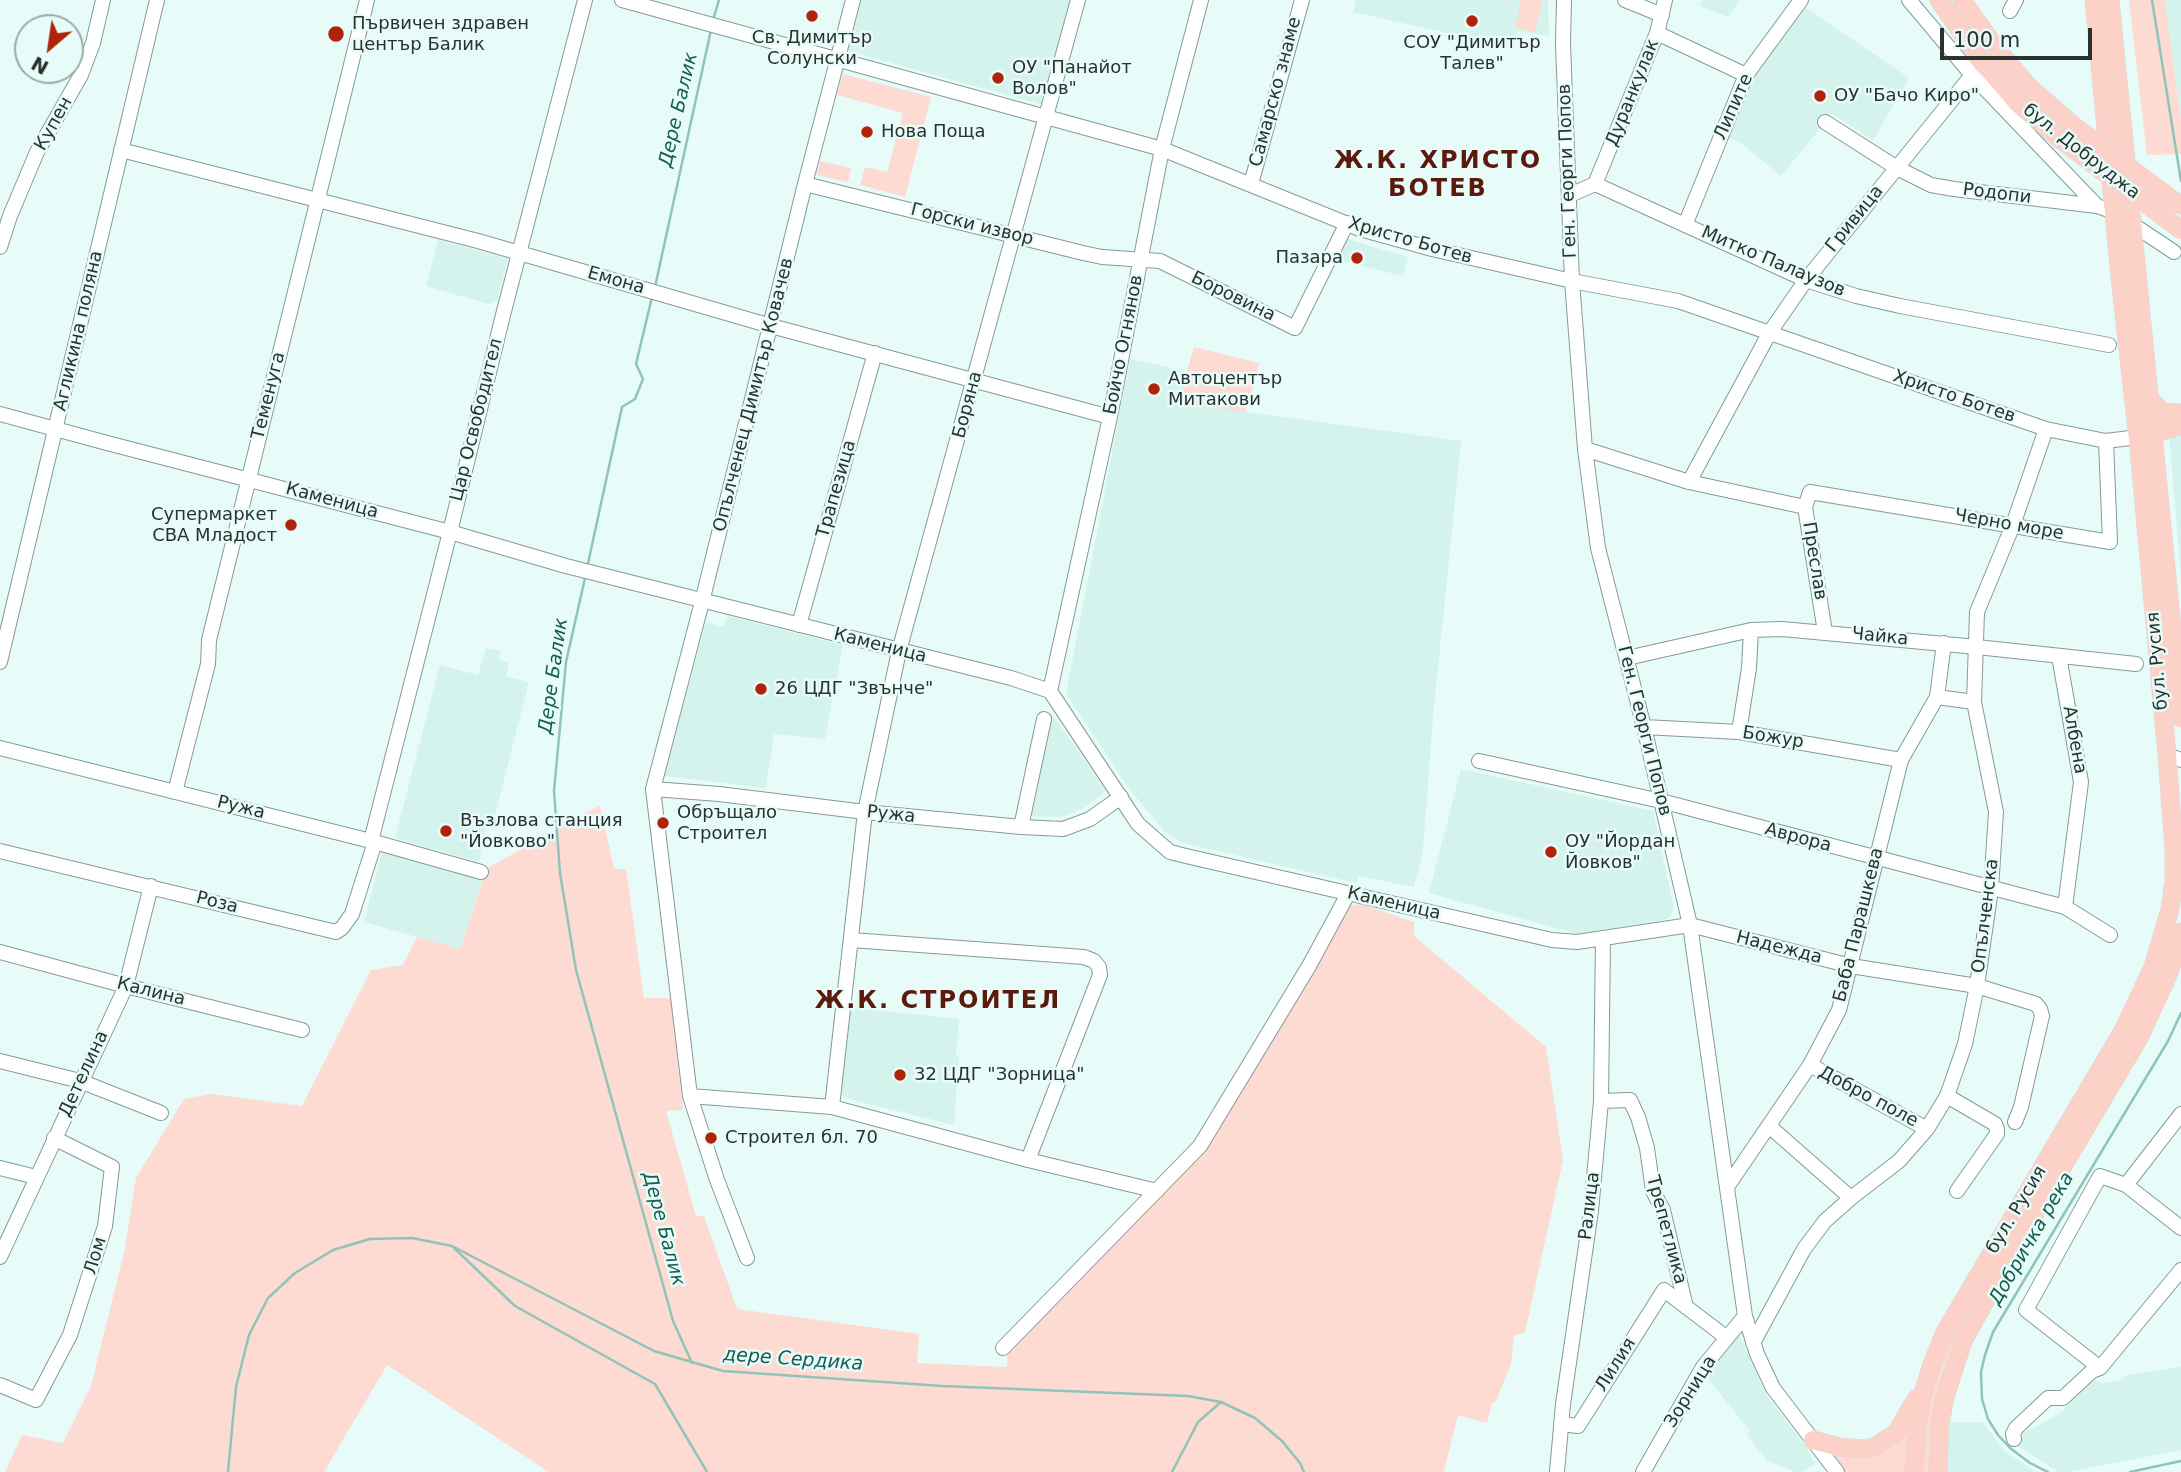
<!DOCTYPE html>
<html>
<head>
<meta charset="utf-8">
<style>
  body { margin:0 }
  #map { position:relative; width:2181px; height:1472px; overflow:hidden; background:#e7fcf8; font-family:"DejaVu Sans",sans-serif }
  canvas { display:block }
  .north { position:absolute; left:14px; top:14px; width:70px; height:70px; box-sizing:border-box; background:#e7fcf8; border:2px solid #9baba8; border-radius:50%; rotate:209deg; font-size:19px; font-weight:700; line-height:28px; text-align:center; color:#2a3230 }
  .north::after { content:''; display:block; margin:auto; width:24px; height:32px; background:#b0220c; clip-path:polygon(50% 0,100% 100%,50% 72%,0 100%) }
  .scale { position:absolute; left:1940px; top:28px; width:152px; height:32px; box-sizing:border-box; border:4px solid #2a3230; border-top:0; padding-left:9px; font-size:21px; line-height:24px; white-space:nowrap; color:#2a3230; -webkit-text-stroke:5px #e7fcf8; paint-order:stroke }
</style>
</head>
<body>
<div id="map">
<canvas width="2181" height="1472"></canvas>
<div class="north">N</div>
<div class="scale">100 m</div>
</div>
<script>
const g = document.querySelector('canvas').getContext('2d');
g.lineJoin = 'round';
function paint(path, color) { g.fillStyle = color; g.fill(path, 'evenodd'); }
const toPath = rows => new Path2D(rows.map(r => 'M' + r).join(''));
function trace(path, color, width, dash) { g.strokeStyle = color; g.lineWidth = width; g.lineCap = dash ? 'butt' : 'round'; g.setLineDash(dash || []); g.stroke(path); }
function label(font, color, halo, rows, align = 'center') {
  g.font = font + ' "DejaVu Sans",sans-serif'; g.lineWidth = 5; g.setLineDash([]); g.textBaseline = 'middle'; g.strokeStyle = halo; g.fillStyle = color; for (const [text, x, y, turn = 0] of rows) {
    g.save(); g.translate(x, y); g.rotate((+turn || 0) * Math.PI / 180); g.textAlign = isNaN(turn) ? turn : align; if (halo) g.strokeText(text, 0, 0); g.fillText(text, 0, 0); g.restore();
  }
}
paint(toPath([
  [861,0,1070,0,1043,105,848,51],
  [1356,0,1548,0,1549,36,1518,31,1514,48,1353,12],
  [1702,0,1740,0,1728,17,1700,6],
  [2165,0,2181,0,2181,122],
  [1802,5,1909,78,1873,140,1832,114,1781,176,1738,141,1725,136,1749,78],
  [1347,239,1408,257,1403,276,1336,260],
  [438,240,508,259,497,300,489,304,426,286],
  [1130,359,1187,371,1179,403,1461,441,1433,717,1423,850,1414,887,1359,876,1356,883,1183,843,1164,831,1130,790,1066,694],
  [2181,432,2181,577,2169,435],
  [728,616,843,645,825,739,774,734,766,788,664,776,706,622,724,627],
  [486,648,500,651,499,660,509,663,506,676,529,682,495,815,488,819,479,862,395,838,440,665,478,675],
  [1051,713,1106,791,1084,808,1062,817,1028,816],
  [1461,769,1653,811,1674,909,1668,919,1577,934,1429,893],
  [382,852,482,879,460,949,364,922],
  [856,1008,959,1019,956,1055,959,1056,954,1125,845,1098,840,1093,850,1010],
  [1739,1335,1768,1398,1805,1445,1815,1464,1803,1472,1796,1472,1767,1461,1747,1435,1750,1431,1705,1375],
  [2181,1367,2181,1450,2068,1472,2059,1472,2014,1444,2015,1434,2032,1429,2062,1412,2093,1379,2102,1383,2118,1381,2126,1375],
  [1950,1422,1982,1422,2005,1451,2036,1472,1947,1472]
]), '#d4f3ed');
paint(toPath([
  [1521,0,1542,0,1535,32,1515,28],
  [2129,0,2165,0,2181,122,2181,154,2147,155],
  [843,74,931,97,905,197,860,185,865,167,887,172,903,113,837,95],
  [820,161,851,168,848,182,817,175],
  [1194,347,1259,363,1246,412,1178,403],
  [600,805,614,869,626,869,644,998,671,998,683,1110,666,1111,696,1216,704,1216,737,1309,919,1334,917,1363,1007,1367,1007,1351,1203,1149,1349,906,1361,904,1414,922,1414,936,1546,1047,1563,1160,1525,1332,1514,1336,1511,1364,1495,1403,1492,1403,1487,1423,1458,1415,1444,1472,549,1472,387,1365,324,1472,5,1472,22,1435,63,1443,91,1386,124,1253,136,1178,184,1099,212,1094,302,1106,371,970,403,965,417,937,460,949,486,869],
  [1997,1260,1968,1311,1959,1333,1932,1428,1929,1472,1919,1472,1922,1432,1943,1349],
  [1910,1424,1907,1472,1845,1472,1833,1458,1832,1454,1859,1454]
]), '#fddad2');
trace(toPath([
  [2152,0,2181,181],
  [713,20,719,0],
  [655,287,711,30],
  [587,568,622,407,635,399,643,379,636,364,652,297],
  [585,578,566,662,554,791,560,873,576,970,673,1321,692,1363],
  [454,1248,515,1306,655,1384,707,1472],
  [228,1472,236,1387,249,1335,268,1298,295,1273,333,1250,370,1239,412,1238,452,1246,654,1351,723,1371,942,1386,1188,1396,1221,1402,1255,1418,1282,1441,1300,1463,1304,1472],
  [1172,1472,1198,1422,1221,1402],
  [2048,1472,2030,1463,2010,1448,1998,1435,1988,1419,1982,1399,1981,1372,1985,1355,1993,1332,2168,1041,2181,1013],
  [2130,1472,2181,1461]
]), '#90c4ba', 2.5);
const minor = toPath([
  [622,0,1162,149,1360,229,1432,249,1572,281,1678,301,2046,429,2106,441,2146,436],
  [1564,0,1563,44,1572,281,1585,449,1598,548,1644,727,1690,925,1745,1316,1757,1354,1773,1388,1837,1472],
  [1625,0,1662,15],
  [1909,0,1972,75,2097,206],
  [2010,11,2016,0],
  [1657,33,1746,75],
  [1825,122,1897,168,1931,185,1954,189,2097,206,2114,212,2174,252],
  [121,150,478,241,771,326,1110,417],
  [805,184,1083,253,1102,257,1160,261,1295,328,1347,223],
  [1251,184,1302,0],
  [1595,184,1657,33,1665,0],
  [1570,195,1595,184,1806,280,1856,296,1900,306,2109,345],
  [1685,225,1746,75,1801,0],
  [0,247,10,216,37,152,81,75,93,43,103,0],
  [0,414,107,443,450,532,566,566,1011,678,1050,691,1138,824,1170,852,1186,856,1552,940,1577,942,1690,925,1851,966,1977,986,2036,1004,2040,1009,2042,1016,2021,1107,2015,1122],
  [1585,449,1689,482,1805,507],
  [1689,482,1770,332,1806,280,1972,75],
  [799,625,875,353],
  [1825,632,1805,507,1810,492,2110,542,2106,441],
  [2059,656,2081,782,2065,907],
  [1627,658,1751,630,1782,629,1977,647,2136,664],
  [0,662,157,0],
  [1050,691,1110,417,1162,149,1201,0],
  [1937,697,1974,702],
  [1644,727,1739,732,1901,760],
  [1739,732,1749,668,1751,630],
  [0,748,371,841,481,872],
  [2167,755,2181,760],
  [1479,761,1661,801,2065,907,2110,935],
  [653,789,719,794,865,812,1021,827,1063,829,1090,819,1121,797],
  [175,792,208,664,209,640,367,0],
  [1021,827,1044,719],
  [371,841,450,532,503,315,585,0],
  [0,851,336,932,342,928,352,914,375,842],
  [851,940,1084,957,1094,961,1099,967,1100,975,1028,1160],
  [0,952,126,986,302,1030],
  [0,1061,80,1081,161,1113],
  [1810,1065,1927,1129],
  [690,1096,832,1107,1028,1160,1157,1191],
  [1947,1096,1995,1124,1997,1129,1997,1134,1957,1191],
  [1601,1101,1630,1100,1638,1117,1647,1148,1653,1191,1663,1210,1686,1307],
  [832,1107,865,812,899,651,1078,0],
  [1769,1126,1851,1198],
  [0,1168,36,1177],
  [2126,1185,2181,1114],
  [1727,1187,1810,1065,1839,1010,1901,760,1937,697,1944,643],
  [0,1257,126,986,151,886],
  [747,1258,717,1180,690,1096,653,789,702,602,805,184,853,0],
  [1753,1343,1804,1249,1825,1221,1851,1198,1899,1161,1927,1129,1947,1096,1965,1044,1977,986,1991,889,1996,812,1974,702,1977,612,2013,525,2046,429],
  [1003,1348,1200,1146,1309,966,1348,894],
  [2100,1368,2026,1310,2100,1176,2126,1185,2181,1228],
  [0,1385,36,1400,70,1335,105,1226,112,1167,54,1138],
  [1561,1424,1578,1426,1664,1290,1727,1338],
  [2014,1439,2013,1434,2016,1428,2048,1398,2063,1398,2092,1371,2100,1368,2181,1270],
  [1557,1472,1563,1404,1591,1211,1601,1101,1603,939],
  [1643,1472,1703,1367,1745,1316]
]);
const major = toPath([
  [1939,0,1979,58,2015,100],
  [1962,0,1995,47,2029,87],
  [2110,0,2181,718],
  [2151,400,2162,412,2181,413],
  [2154,434,2181,425],
  [1813,1440,1839,1447,1863,1449,1874,1447,1896,1433,1916,1399],
  [1914,1472,1917,1424,1923,1393,1932,1364,1945,1332,2124,1029,2153,967,2170,909,2174,881,2174,848,2167,755,2138,439,2120,278,2094,0],
  [1938,1472,1940,1424,1945,1397,1963,1341,2018,1242,2139,1038,2169,973,2181,932]
]);
trace(minor, '#869a96', 16);
trace(major, '#d9dada', 19);
trace(minor, '#fff', 14);
trace(major, '#fbd1c8', 18);
const majorBridge = toPath([
  [2029,87,2074,126,2181,206],
  [2015,100,2061,140,2181,230]
]);
trace(majorBridge, '#d9dada', 19, []);
trace(majorBridge, '#fbd1c8', 18);
for (const [x, y, r, color] of [
  [812,16,7,"#b0220c"],
  [1472,21,7,"#b0220c"],
  [336,34,9,"#b0220c"],
  [998,78,7,"#b0220c"],
  [1820,96,7,"#b0220c"],
  [867,132,7,"#b0220c"],
  [1357,258,7,"#b0220c"],
  [1154,389,7,"#b0220c"],
  [291,525,7,"#b0220c"],
  [761,689,7,"#b0220c"],
  [663,823,7,"#b0220c"],
  [446,831,7,"#b0220c"],
  [1551,852,7,"#b0220c"],
  [900,1075,7,"#b0220c"],
  [711,1138,7,"#b0220c"]
]) { const dot = new Path2D(); dot.arc(x, y, r, 0, 2 * Math.PI); g.fillStyle = color; g.fill(dot); trace(dot, '#e7fcf8', 2.5); }
label('18px', '#2a3230', '#e7fcf8', [
  ["Първичен здравен",352,24],
  ["център Балик",352,45],
  ["Св. Димитър",812,38,"center"],
  ["Солунски",812,59,"center"],
  ["СОУ \"Димитър",1472,43,"center"],
  ["Талев\"",1472,64,"center"],
  ["ОУ \"Панайот",1012,68],
  ["Волов\"",1012,89],
  ["ОУ \"Бачо Киро\"",1834,96],
  ["Нова Поща",881,132],
  ["Пазара",1343,258,"right"],
  ["Автоцентър",1168,379],
  ["Митакови",1168,400],
  ["Супермаркет",277,515,"right"],
  ["CBA Младост",277,536,"right"],
  ["26 ЦДГ \"Звънче\"",775,689],
  ["Обръщало",677,813],
  ["Строител",677,834],
  ["Възлова станция",460,821],
  ["\"Йовково\"",460,842],
  ["ОУ \"Йордан",1565,842],
  ["Йовков\"",1565,863],
  ["32 ЦДГ \"Зорница\"",914,1075],
  ["Строител бл. 70",725,1138]
], 'left');
label('18px', '#2a3230', '#e7fcf8', [
  ["Самарско знаме",1276,92,-75],
  ["Дуранкулак",1633,93,-68],
  ["Липите",1734,107,-66],
  ["Купен",54,124,-61],
  ["бул. Добруджа",2081,152,38],
  ["Ген. Георги Попов",1568,171,-92],
  ["Родопи",1997,194,7],
  ["Гривица",1855,219,-51],
  ["Горски извор",972,225,14],
  ["Христо Ботев",1410,241,16],
  ["Митко Палаузов",1773,262,23],
  ["Емона",616,281,16],
  ["Боровина",1233,297,26],
  ["Агликина поляна",79,331,-77],
  ["Бойчо Огнянов",1124,345,-79],
  ["Опълченец Димитър Ковачев",754,395,-76],
  ["Теменуга",269,396,-76],
  ["Христо Ботев",1954,397,19],
  ["Боряна",968,405,-75],
  ["Цар Освободител",477,420,-76],
  ["Трапезица",837,489,-74],
  ["Каменица",332,501,15],
  ["Черно море",2009,525,10],
  ["Преслав",1814,561,81],
  ["Чайка",1880,637,6],
  ["Каменица",880,646,14],
  ["бул. Русия",2158,661,-95],
  ["Ген. Георги Попов",1644,731,76],
  ["Божур",1773,738,9],
  ["Албена",2074,740,80],
  ["Ружа",241,808,14],
  ["Ружа",891,815,6],
  ["Аврора",1798,838,15],
  ["Роза",217,903,14],
  ["Каменица",1394,904,13],
  ["Опълченска",1986,916,-83],
  ["Баба Парашкева",1859,925,-76],
  ["Надежда",1779,948,14],
  ["Калина",151,992,14],
  ["Детелина",84,1074,-65],
  ["Добро поле",1868,1097,28],
  ["Ралица",1590,1206,-83],
  ["бул. Русия",2017,1210,-59],
  ["Трепетлика",1666,1230,75],
  ["Лом",96,1256,-73],
  ["Лилия",1616,1365,-58],
  ["Зорница",1691,1392,-58]
]);
label('italic 19px', '#165c52', '#e7fcf8', [
  ["Дере Балик",679,110,-77],
  ["Дере Балик",554,676,-82],
  ["Дере Балик",663,1229,75],
  ["Добричка река",2032,1239,-60],
  ["дере Сердика",793,1360,4]
]);
g.letterSpacing = '2px';
label('bold 24px', '#5c190e', '#e7fcf8', [
  ["Ж.К. ХРИСТО",1438,162],
  ["БОТЕВ",1438,190],
  ["Ж.К. СТРОИТЕЛ",938,1002]
]);
g.letterSpacing = '0px';
</script>
</body>
</html>
